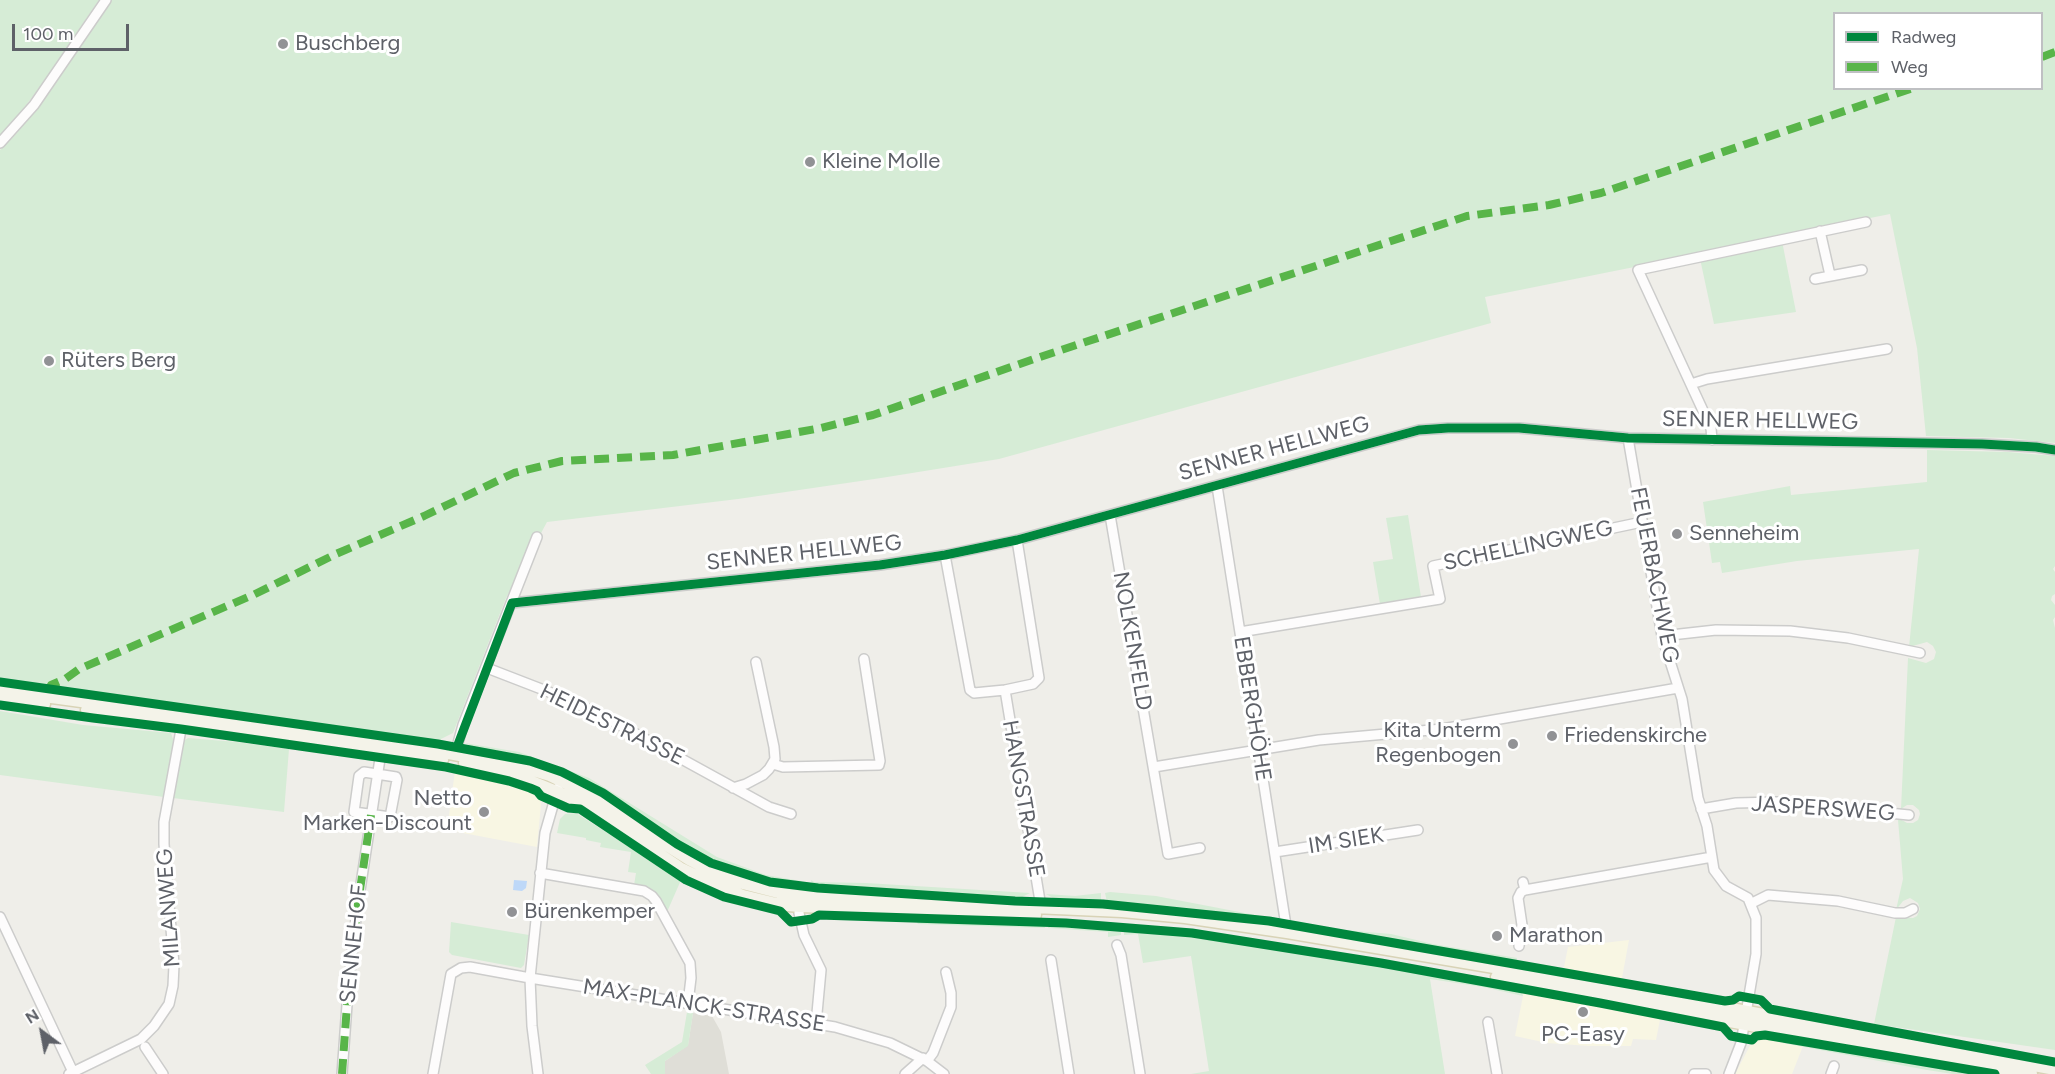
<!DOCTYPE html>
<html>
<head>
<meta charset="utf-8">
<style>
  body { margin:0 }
  #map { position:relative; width:2055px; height:1074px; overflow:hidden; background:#efeee9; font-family:Figtree,sans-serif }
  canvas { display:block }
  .legend { position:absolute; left:1833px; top:12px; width:210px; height:78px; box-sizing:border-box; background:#fff; border:2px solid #bfc0c3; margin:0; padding:8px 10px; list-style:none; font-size:18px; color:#5e6168 }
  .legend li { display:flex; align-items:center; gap:12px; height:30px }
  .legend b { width:30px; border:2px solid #bfc0c3 }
  .north { position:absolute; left:12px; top:1002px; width:60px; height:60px; -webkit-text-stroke:4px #fff; paint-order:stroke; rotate:328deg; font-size:16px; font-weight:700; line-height:24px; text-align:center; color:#5e6168 }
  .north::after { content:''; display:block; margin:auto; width:21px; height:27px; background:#5e6168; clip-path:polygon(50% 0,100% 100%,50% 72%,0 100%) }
  .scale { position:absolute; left:12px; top:24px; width:117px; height:27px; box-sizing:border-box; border:3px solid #5e6168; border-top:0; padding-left:8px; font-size:18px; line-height:21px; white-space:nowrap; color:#5e6168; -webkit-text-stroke:4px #fff; paint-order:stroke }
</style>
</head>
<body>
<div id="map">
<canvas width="2055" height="1074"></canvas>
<ul class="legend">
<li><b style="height:8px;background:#00873e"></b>Radweg</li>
<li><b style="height:8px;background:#58b549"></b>Weg</li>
</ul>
<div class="north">N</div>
<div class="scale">100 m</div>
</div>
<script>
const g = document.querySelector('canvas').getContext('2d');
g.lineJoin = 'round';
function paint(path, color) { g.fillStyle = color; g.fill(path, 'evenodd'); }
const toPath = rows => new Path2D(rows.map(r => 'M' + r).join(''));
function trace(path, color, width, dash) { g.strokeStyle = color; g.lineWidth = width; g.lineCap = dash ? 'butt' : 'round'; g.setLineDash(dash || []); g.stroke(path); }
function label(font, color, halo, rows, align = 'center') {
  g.font = font + ' Figtree,sans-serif'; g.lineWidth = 6; g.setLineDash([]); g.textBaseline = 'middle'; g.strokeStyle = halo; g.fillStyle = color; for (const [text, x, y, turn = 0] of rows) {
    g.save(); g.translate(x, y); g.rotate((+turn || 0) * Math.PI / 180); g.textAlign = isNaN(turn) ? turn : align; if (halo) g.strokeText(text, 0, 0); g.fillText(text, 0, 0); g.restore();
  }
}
paint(toPath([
  [455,771,497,779,536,792,540,797,541,804,537,847,447,830],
  [1629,940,1622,978,1625,982,1567,972,1564,967,1568,947],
  [1521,990,1652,1015,1660,1020,1656,1040,1633,1039,1631,1046,1589,1046,1547,1043,1515,1036,1523,996],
  [1762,1035,1783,1039,1783,1043,1803,1046,1792,1074,1735,1074,1752,1042,1756,1037]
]), '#f8f6e3');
paint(toPath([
  [693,1013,712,1016,721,1032,729,1074,665,1074,665,1061,688,1045]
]), '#dfded7');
paint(toPath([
  [0,0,99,0,42,84,12,124,0,136],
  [112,0,2055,0,2055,443,2009,438,1926,436,1917,348,1890,214,1781,236,1796,312,1714,324,1699,254,1485,297,1491,323,999,459,881,478,738,499,547,522,506,598,453,733,437,741,0,682,0,150,15,135,41,103],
  [1834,14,2042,14,2042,88,1834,88],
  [1927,450,2008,452,2055,456,2055,566,2053,569,2055,572,2055,594,2052,596,2051,600,2055,605,2055,617,2053,620,2055,628,2055,1050,1874,1024,1896,917,1913,918,1917,916,1920,909,1918,903,1910,898,1903,901,1896,910,1903,879,1898,820,1900,819,1907,823,1913,823,1918,820,1920,814,1919,810,1913,805,1907,805,1901,809,1908,658,1926,663,1934,659,1936,652,1933,646,1927,642,1909,647,1919,549,1797,561,1722,573,1720,562,1712,563,1703,502,1790,486,1791,495,1927,482],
  [1408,515,1421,597,1380,604,1373,562,1393,559,1386,518],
  [0,711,83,725,171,733,174,742,164,797,0,775],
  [188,738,237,742,289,749,284,812,173,798,182,742],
  [465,743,519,752,589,778,717,857,766,875,801,881,802,883,809,884,810,886,759,878,727,868,697,854,616,799,572,775,547,764,478,749],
  [576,813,681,880,667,912,659,899,642,886,634,885,636,873,628,872,631,852,600,847,601,843,586,840,586,838,557,833,560,819,565,814],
  [811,880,814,882,866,883,1030,893,1020,898,956,895,812,886],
  [1110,892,1156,896,1276,919,1267,920,1187,908,1107,902,1105,893],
  [1101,893,1101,901,1053,898,1046,894,1075,896],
  [915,920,1044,924,1045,928,918,924],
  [451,922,529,935,524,965,521,968,452,955,449,952],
  [1291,922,1332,929,1391,934,1433,944,1517,958,1516,963],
  [1048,924,1121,927,1121,935,1108,937,1108,932,1048,928],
  [1124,928,1238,941,1381,964,1521,990,1523,996,1483,987,1430,979,1445,1074,1191,1074,1209,1071,1191,956,1143,963,1138,934,1124,935],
  [687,1012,693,1013,688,1046,665,1061,665,1074,651,1074,645,1065,682,1042],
  [1783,1039,1826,1048,1985,1074,1953,1074,1927,1070,1783,1043]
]), '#d6ecd6');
paint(toPath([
  [514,880,527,881,526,888,522,891,513,890]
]), '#bed8f8');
const minor = toPath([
  [0,143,34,105,106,0],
  [1820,231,1830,275],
  [1815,279,1862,270],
  [1691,384,1707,379,1887,349],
  [1628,438,1662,636,1682,699,1698,798,1707,826,1714,870,1726,886,1748,898,1756,918,1756,954,1741,1043,1729,1074],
  [1712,440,1711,428,1638,270,1866,222],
  [1217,486,1287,932],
  [1110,515,1168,854,1200,848],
  [945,555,970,690,974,693,1005,690,1033,684,1039,678,1017,540],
  [512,603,880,565,945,555,1017,540,1419,430,1448,428,1519,428,1628,438,1982,444,2036,447,2055,450],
  [1240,632,1440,599,1433,566,1642,522],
  [1662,636,1716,630,1790,631,1848,638,1920,653],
  [487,668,562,697,607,718,769,807,791,814],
  [1005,690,1041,907],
  [455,754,463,725,537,537],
  [773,764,783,767,879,765,880,761,864,659],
  [1154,767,1319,740,1442,729,1678,688],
  [364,772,396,777,397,780,390,817,354,812,359,776,364,772],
  [733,788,746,784,763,775,769,769,775,759,774,747,756,662],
  [1701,809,1736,803,1776,802,1909,815],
  [1275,852,1418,830],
  [540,873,644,891,652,896,656,901,690,963,691,978,688,1003],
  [1523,882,1525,890,1712,857],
  [800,901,799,913,804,935,821,970,816,1024],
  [1752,903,1768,895,1838,901,1895,913,1905,913,1913,909],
  [0,917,73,1072],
  [1117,945,1121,955,1140,1074],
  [1519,946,1522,925,1518,898,1521,892,1525,890],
  [1051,960,1069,1074],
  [1488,1022,1497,1074],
  [145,1047,163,1074],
  [927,1061,933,1053,951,1007,951,993,946,972],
  [69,1074,141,1039,154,1026,169,1004,173,986,174,965,164,844,164,822,182,724],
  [342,1074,348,991,357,910,381,752],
  [433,1074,451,974,461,968,470,967,530,978,835,1027,890,1043,927,1061,944,1074],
  [538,1074,532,1026,530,978,545,833,558,788],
  [905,1074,923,1058],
  [1694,1074,1706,1074],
  [1831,1074,1834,1066]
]);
const major = toPath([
  [0,690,416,747,520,766,550,775,575,787,689,859,716,873,743,883,778,892,814,897,1122,911,1185,917,1287,932,1618,988,2055,1069],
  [0,698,44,704],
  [87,710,442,760],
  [465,763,517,776,569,797,604,817,681,869,715,885,743,896,776,904,800,906,1035,915],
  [1497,977,1767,1028,2031,1074]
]);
trace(minor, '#cccccb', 12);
trace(major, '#d8d3b6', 15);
trace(minor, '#fdfcfc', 9);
trace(major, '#f4f3e9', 12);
trace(toPath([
  [2042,57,2055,52],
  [48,691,51,685,65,679,79,669,253,595,336,554,424,516,514,473,562,461,673,455,821,428,873,415,1037,358,1467,216,1549,205,1601,193,1913,88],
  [342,1074,348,991,357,910,371,815]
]), '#58b549', 8, [15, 8]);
trace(toPath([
  [0,682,438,744,530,761,562,772,603,793,677,844,711,863,770,882,818,888,1015,901,1103,904,1269,921,1725,1001,1733,1000,1739,996,1761,1000,1770,1009,2055,1062],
  [0,705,93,718,181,729,446,767,509,781,530,788,537,791,541,796,568,808,580,809,686,880,724,897,780,911,791,922,812,919,819,915,1066,923,1192,933,1381,963,1600,1003,1723,1027,1731,1036,1752,1040,1756,1036,1765,1035,1995,1074],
  [457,747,512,603,880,565,945,555,1017,540,1419,430,1448,428,1519,428,1628,438,1982,444,2036,447,2055,450]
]), '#00873e', 9);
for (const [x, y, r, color] of [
  [283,44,6,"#919295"],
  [810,162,6,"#919295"],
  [49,361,6,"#919295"],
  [1677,534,6,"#919295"],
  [1552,736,6,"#919295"],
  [1513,744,6,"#919295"],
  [484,812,6,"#919295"],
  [512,912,6,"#919295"],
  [1497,936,6,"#919295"],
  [1583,1012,6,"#919295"]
]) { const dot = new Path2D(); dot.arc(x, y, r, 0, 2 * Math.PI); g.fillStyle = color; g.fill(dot); trace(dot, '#fff', 2); }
label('22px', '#5e6168', '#fff', [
  ["Buschberg",295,44],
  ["Kleine Molle",822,162],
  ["Rüters Berg",61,361],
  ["Senneheim",1689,534],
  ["Kita Unterm",1501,731,"right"],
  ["Regenbogen",1501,756,"right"],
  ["Friedenskirche",1564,736],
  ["Netto",472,799,"right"],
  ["Marken-Discount",472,824,"right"],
  ["Bürenkemper",524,912],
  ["Marathon",1509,936],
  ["PC-Easy",1583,1035,"center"]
], 'left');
label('22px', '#5e6168', '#fff', [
  ["SENNER HELLWEG",1760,421,1],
  ["SENNER HELLWEG",1274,449,-15],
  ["SCHELLINGWEG",1528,546,-12],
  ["SENNER HELLWEG",804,553,-6],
  ["FEUERBACHWEG",1654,575,79],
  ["NOLKENFELD",1132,641,80],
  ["EBBERGHÖHE",1252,709,81],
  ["HEIDESTRASSE",612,725,26],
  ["HANGSTRASSE",1023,799,80],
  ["JASPERSWEG",1823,809,4],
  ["IM SIEK",1346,841,-9],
  ["MILANWEG",169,908,-94],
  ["SENNEHOF",354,944,-84],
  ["MAX-PLANCK-STRASSE",704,1006,9]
]);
</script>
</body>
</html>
